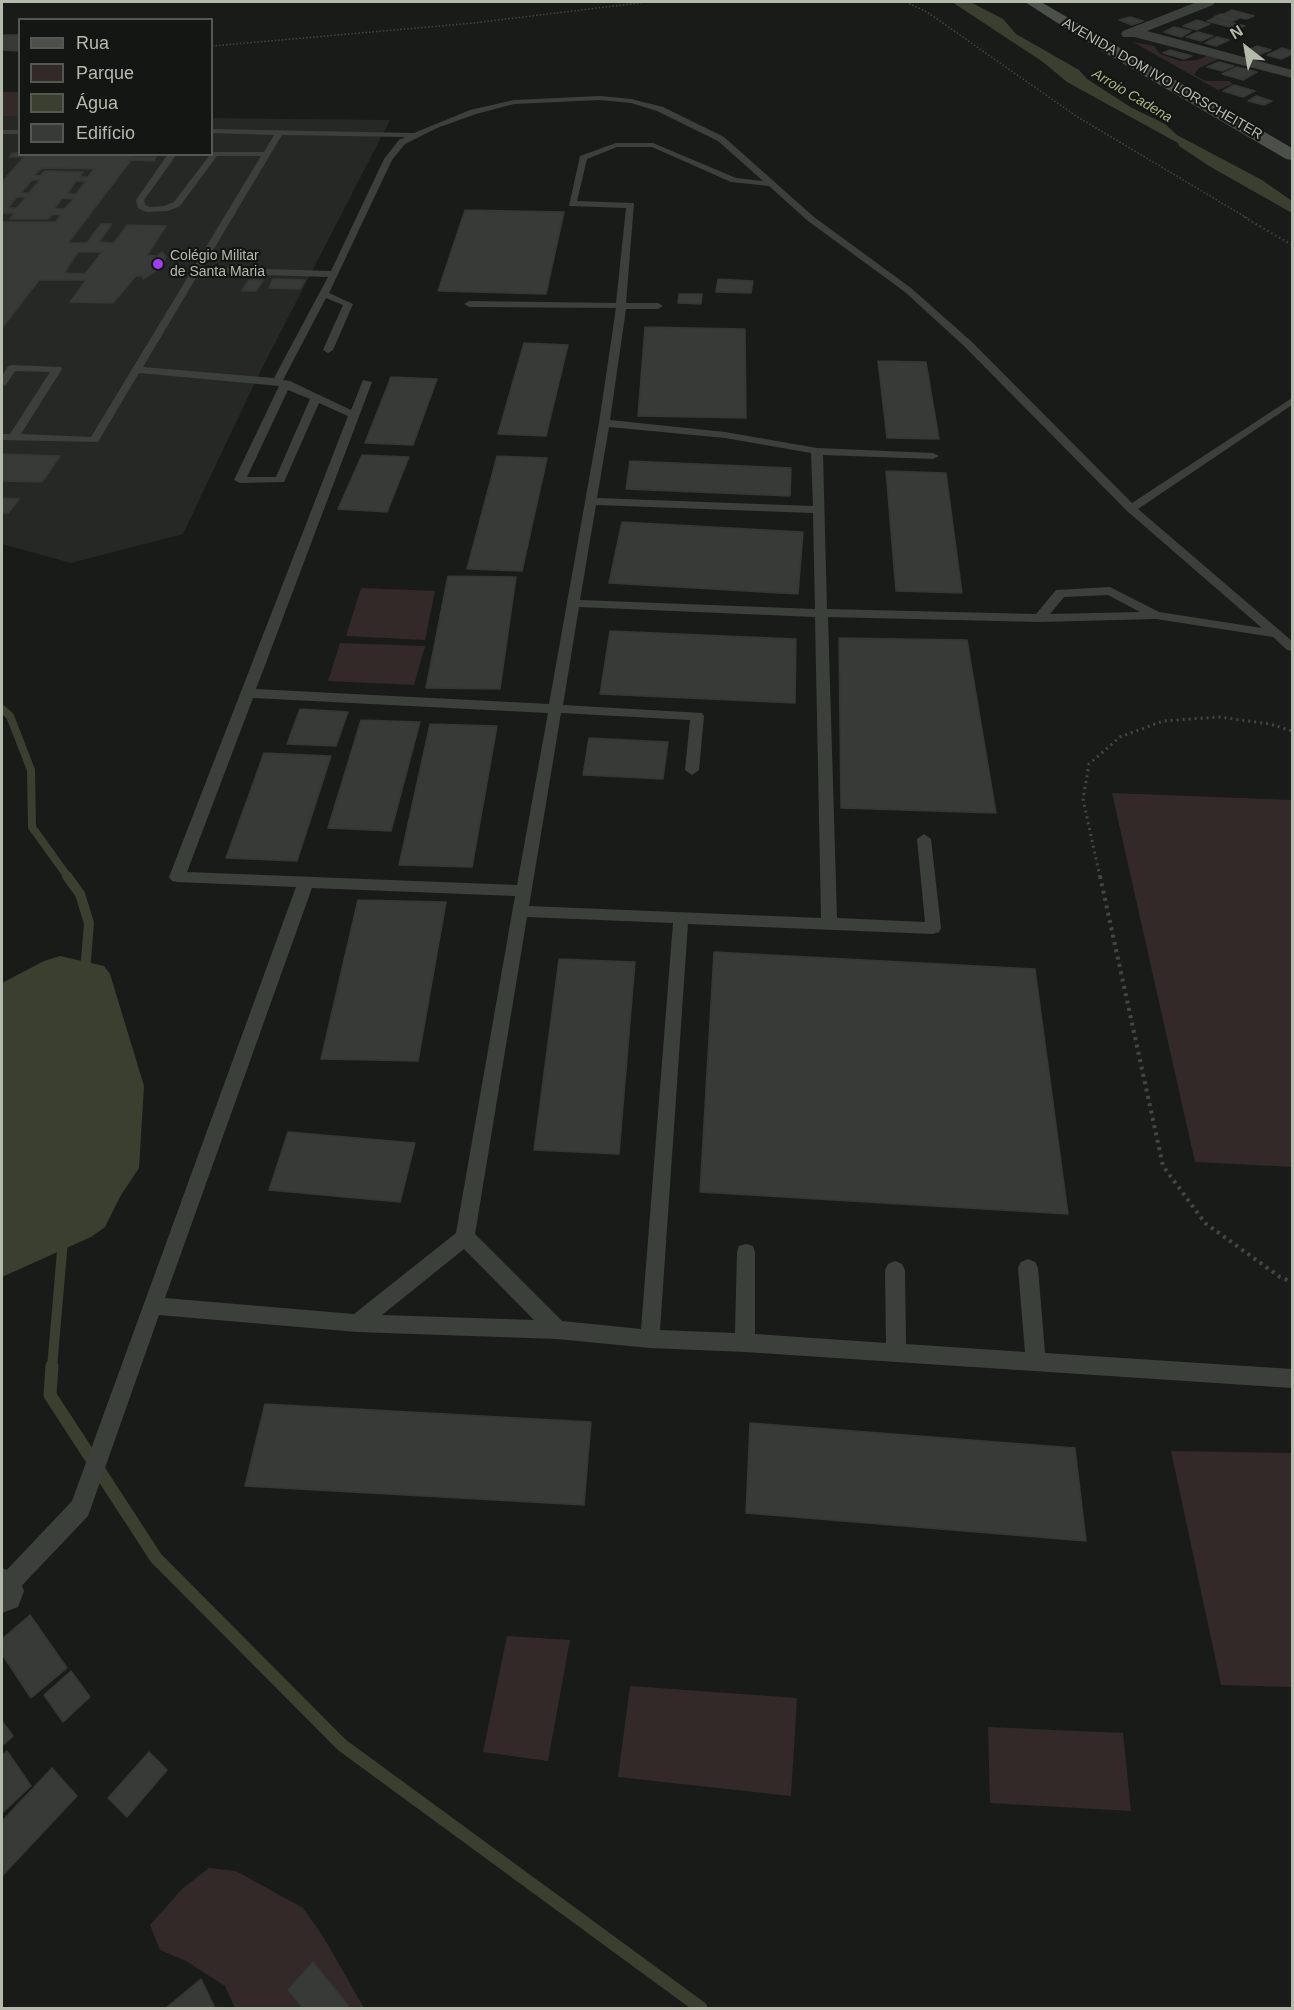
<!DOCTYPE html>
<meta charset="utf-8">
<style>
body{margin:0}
#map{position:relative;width:1294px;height:2010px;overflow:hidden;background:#191b19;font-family:Arial,sans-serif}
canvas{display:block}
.frame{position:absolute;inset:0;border:3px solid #b2bbac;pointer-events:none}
.legend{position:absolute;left:18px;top:18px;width:195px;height:138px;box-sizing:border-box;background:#141614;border:2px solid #535851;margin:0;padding:8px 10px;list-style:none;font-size:18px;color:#b2bbac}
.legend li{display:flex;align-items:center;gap:12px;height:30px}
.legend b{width:30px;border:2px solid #535851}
.north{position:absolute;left:1216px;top:18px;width:60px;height:60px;-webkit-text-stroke:4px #141614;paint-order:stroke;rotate:329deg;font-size:16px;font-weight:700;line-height:24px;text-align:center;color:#b2bbac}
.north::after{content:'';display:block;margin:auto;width:21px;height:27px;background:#b2bbac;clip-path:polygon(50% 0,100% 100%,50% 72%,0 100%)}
</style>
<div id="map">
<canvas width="1294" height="2010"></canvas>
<div class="frame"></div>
<ul class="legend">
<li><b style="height:8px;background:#4b5048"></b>Rua</li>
<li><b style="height:16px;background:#332929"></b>Parque</li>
<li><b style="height:16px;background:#3a3f2f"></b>Água</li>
<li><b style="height:16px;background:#373a36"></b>Edifício</li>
</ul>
<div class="north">N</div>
</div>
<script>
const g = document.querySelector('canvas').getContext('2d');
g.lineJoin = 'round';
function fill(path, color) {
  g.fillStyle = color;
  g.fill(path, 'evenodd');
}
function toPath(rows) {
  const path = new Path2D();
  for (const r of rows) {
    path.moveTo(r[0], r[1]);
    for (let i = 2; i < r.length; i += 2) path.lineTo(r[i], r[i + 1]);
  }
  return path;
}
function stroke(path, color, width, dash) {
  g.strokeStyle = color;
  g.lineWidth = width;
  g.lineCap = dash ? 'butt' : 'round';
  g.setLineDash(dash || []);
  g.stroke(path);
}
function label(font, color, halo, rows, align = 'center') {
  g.font = font + ' Arial,sans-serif';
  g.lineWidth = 4.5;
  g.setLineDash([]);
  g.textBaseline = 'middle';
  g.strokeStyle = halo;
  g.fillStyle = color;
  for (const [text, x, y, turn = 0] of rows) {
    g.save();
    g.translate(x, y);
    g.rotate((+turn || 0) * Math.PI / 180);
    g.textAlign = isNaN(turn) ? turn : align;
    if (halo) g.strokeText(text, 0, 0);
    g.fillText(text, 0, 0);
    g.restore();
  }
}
fill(toPath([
 [2,116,19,117,20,154,212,154,212,118,390,120,259,374,183,534,71,563,2,544]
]), '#252825');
fill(toPath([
 [1133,42,1154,46,1160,54,1180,61,1197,60,1207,56,1219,59,1199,68,1194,75,1206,81,1229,81,1233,84,1218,90],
 [2,92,19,92,19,117,2,116],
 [361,588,435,591,425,640,346,636],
 [340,643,425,646,414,685,328,681],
 [1112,793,1292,800,1292,1167,1195,1162],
 [1171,1451,1292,1453,1292,1687,1221,1685],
 [507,1636,570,1640,548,1761,483,1752],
 [630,1686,797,1698,791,1796,618,1777],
 [988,1727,1123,1733,1131,1811,990,1803],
 [209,1868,236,1871,303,1908,324,1938,364,2008,235,2008,225,1986,186,1961,160,1950,150,1925,183,1888]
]), '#332929');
fill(toPath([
 [952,2,970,2,1003,19,1016,34,1079,70,1087,79,1132,108,1165,124,1177,135,1262,180,1292,201,1292,213,1209,166,1179,146,1178,143,1067,82,1043,62],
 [60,956,104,966,110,974,144,1086,139,1168,121,1195,105,1227,91,1237,2,1277,2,983,44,961]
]), '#3a3f2f');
stroke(toPath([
 [2,709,10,716,31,770,32,827,68,877]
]), '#3a3f2f', 8);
stroke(toPath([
 [67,876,80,894,89,923,85,972],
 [52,1368,63,1240]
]), '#3a3f2f', 10);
stroke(toPath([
 [52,1366,50,1395,156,1558,342,1745,701,2008]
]), '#3a3f2f', 13);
const building = toPath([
 [1232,10,1254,16,1246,19,1224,14,1232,10],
 [1221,14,1239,18,1231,22,1214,17,1221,14],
 [1130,17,1143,21,1132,25,1119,20,1130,17],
 [1214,18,1245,26,1238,29,1207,21,1214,18],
 [1197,20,1210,24,1196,30,1183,26,1197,20],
 [1174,27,1191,31,1181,37,1164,32,1174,27],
 [1198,32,1213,36,1201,41,1186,37,1198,32],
 [2,35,20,35,20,51,2,50,2,35],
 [1217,37,1229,40,1216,46,1205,43,1217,37],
 [1257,46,1271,50,1258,55,1244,52,1257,46],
 [1282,48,1292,51,1292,54,1281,59,1267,55,1282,48],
 [1170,50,1192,56,1184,59,1163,53,1170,50],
 [1219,62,1234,66,1222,71,1207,67,1219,62],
 [1237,67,1257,72,1243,80,1222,74,1237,67],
 [1234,85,1255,91,1243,97,1223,91,1234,85],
 [1256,96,1272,101,1264,105,1248,101,1256,96],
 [12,153,135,154,133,157,156,157,154,161,131,160,68,243,87,243,101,224,112,224,99,242,114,243,127,225,166,226,147,255,157,256,162,252,166,257,162,267,143,279,143,276,136,276,113,303,70,302,86,280,39,280,2,328,2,222,56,222,61,214,52,215,48,219,10,219,14,213,3,213,2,217,2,182,24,157,9,157,12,153],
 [42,168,94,169,88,177,79,177,83,172,45,171,40,176,34,175,42,168],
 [32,180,40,180,29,193,21,193,32,180],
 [76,181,86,181,76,194,67,194,76,181],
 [17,197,26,197,17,208,8,208,17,197],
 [62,198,74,199,64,209,54,209,62,198],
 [78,252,102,252,85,274,64,273,78,252],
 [465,210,564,212,546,294,438,291,465,210],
 [273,279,305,280,300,289,269,288,273,279],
 [718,279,753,281,751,293,716,292,718,279],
 [249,280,263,280,256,291,242,291,249,280],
 [679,294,702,294,701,304,678,303,679,294],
 [645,327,745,329,746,418,638,416,645,327],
 [524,343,568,345,546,436,498,434,524,343],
 [878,361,926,362,939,439,887,438,878,361],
 [391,377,437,379,413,445,365,443,391,377],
 [2,454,60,456,42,482,2,481,2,454],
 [362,455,409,457,387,512,338,509,362,455],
 [497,456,547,458,522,571,467,569,497,456],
 [630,461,791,468,790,496,626,489,630,461],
 [886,471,946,473,962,593,896,591,886,471],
 [2,498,19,499,8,513,2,513,2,498],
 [622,522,803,532,798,594,609,583,622,522],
 [448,576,516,577,500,689,426,688,448,576],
 [610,631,796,639,795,703,600,694,610,631],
 [839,638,967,640,996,813,841,808,839,638],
 [300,709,348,712,336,746,287,744,300,709],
 [361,720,420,722,391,831,328,828,361,720],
 [430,724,497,726,472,867,399,865,430,724],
 [589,738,668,742,663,779,583,775,589,738],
 [264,753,331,756,297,861,226,858,264,753],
 [358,900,446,902,418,1061,321,1059,358,900],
 [714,952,1035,969,1068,1214,700,1192,714,952],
 [559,959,635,962,619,1154,534,1150,559,959],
 [288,1132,415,1143,400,1202,269,1190,288,1132],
 [265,1404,591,1422,584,1505,245,1486,265,1404],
 [750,1423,1075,1448,1086,1541,746,1513,750,1423],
 [30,1615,67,1668,31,1698,2,1654,2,1639,30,1615],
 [71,1671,90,1697,63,1722,44,1695,71,1671],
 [2,1721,13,1736,2,1746,2,1721],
 [7,1751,31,1786,2,1813,2,1755,7,1751],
 [149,1752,167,1770,127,1817,108,1798,149,1752],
 [52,1768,77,1796,2,1876,2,1821,52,1768],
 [313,1962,350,2008,303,2008,288,1990,313,1962],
 [201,1979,215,2008,166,2008,201,1979]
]);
fill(building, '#373a36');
stroke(building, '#343733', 1.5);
stroke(toPath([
 [906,2,927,12,1076,116,1247,218],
 [212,46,474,23,647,2]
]), '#434740', 1.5, [1.5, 2]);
stroke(toPath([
 [1244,217,1292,245]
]), '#434740', 2, [1.5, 3]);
stroke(toPath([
 [1100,877,1083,799,1089,764,1120,737,1163,721,1219,717,1270,724,1292,731]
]), '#434740', 3, [2, 4]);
stroke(toPath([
 [1100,876,1163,1166,1205,1223,1280,1277,1292,1282]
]), '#434740', 4, [3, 4.5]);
fill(toPath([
 [600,96,631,99,663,107,724,137,814,217,911,288,972,342,1132,503,1292,398,1292,405,1138,509,1292,641,1292,651,1287,650,1273,637,1156,619,1040,622,828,617,837,918,925,922,917,839,924,834,931,839,941,928,939,932,933,934,688,924,660,1330,735,1333,737,1252,739,1246,746,1244,753,1246,755,1252,755,1334,886,1343,885,1270,888,1264,895,1261,902,1264,905,1270,906,1344,1025,1352,1018,1268,1021,1262,1028,1259,1035,1262,1038,1268,1045,1353,1292,1369,1292,1388,745,1352,650,1348,557,1339,357,1332,159,1315,88,1516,10,1598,2,1601,2,1575,72,1501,296,887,177,882,172,881,169,877,348,416,319,403,284,482,240,483,234,480,279,386,139,373,98,442,2,440,2,434,10,434,50,372,15,371,6,385,2,386,2,376,8,366,12,365,61,367,62,369,21,434,91,437,261,156,217,156,180,206,168,211,146,212,138,208,136,200,168,154,177,154,144,200,145,205,150,207,164,206,174,202,212,152,264,152,274,135,212,133,212,129,414,133,470,110,514,100,600,96],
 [600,100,631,103,657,111,718,141,763,181,736,178,653,143,616,143,580,156,569,206,626,208,616,303,469,301,464,304,469,307,616,308,599,423,549,704,256,689,372,382,363,380,351,410,290,381,283,380,326,298,343,305,323,350,328,353,333,350,353,304,329,293,392,160,405,144,437,128,476,114,514,104,600,100],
 [282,135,405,137,399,140,384,159,331,271,203,267,282,135],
 [617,147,652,147,731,182,769,186,808,221,905,292,964,346,1127,511,1262,628,1159,612,1110,587,1056,590,1036,614,827,609,823,455,933,459,939,456,933,453,817,448,725,432,610,420,626,309,658,309,663,306,658,303,626,303,634,203,577,201,587,159,617,147],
 [199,273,328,277,274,378,143,367,199,273],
 [288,390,310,399,276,477,247,477,288,390],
 [609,427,725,438,811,453,813,506,597,498,609,427],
 [596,505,813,513,815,609,580,600,596,505],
 [1108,595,1140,612,1050,614,1064,597,1108,595],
 [579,607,815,617,821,918,529,906,561,713,690,720,685,770,692,775,699,770,704,716,702,713,563,705,579,607],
 [253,698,548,713,517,885,187,872,253,698],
 [312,888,515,896,456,1233,354,1314,165,1298,312,888],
 [527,917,673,923,641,1329,562,1321,475,1234,527,917],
 [464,1249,534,1320,382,1315,464,1249],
 [2,130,20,130,20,134,2,134,2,130]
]), '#3c403a');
fill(toPath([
 [1197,2,1215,2,1213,5,1147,31,1292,70,1292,78,1134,37,1123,37,1121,34,1123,31,1197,2],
 [2,1568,18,1574,24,1591,18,1607,2,1613,2,1568]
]), '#3c403a');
fill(toPath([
 [1025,2,1041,2,1292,148,1292,160,1286,159,1095,47,1025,2]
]), '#4b5048');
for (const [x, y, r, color] of [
 [158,264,6,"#9f3def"]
]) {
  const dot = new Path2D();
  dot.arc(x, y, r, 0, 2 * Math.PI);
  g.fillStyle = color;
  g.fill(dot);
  stroke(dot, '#141614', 2);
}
label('14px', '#b2bbac', '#141614', [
 ["AVENIDA DOM IVO LORSCHEITER",1162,79,30]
]);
label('italic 14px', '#a3b484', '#141614', [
 ["Arroio Cadena",1132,96,31]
]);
label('14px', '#b2bbac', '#141614', [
 ["Colégio Militar",170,256],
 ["de Santa Maria",170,272]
], 'left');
</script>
